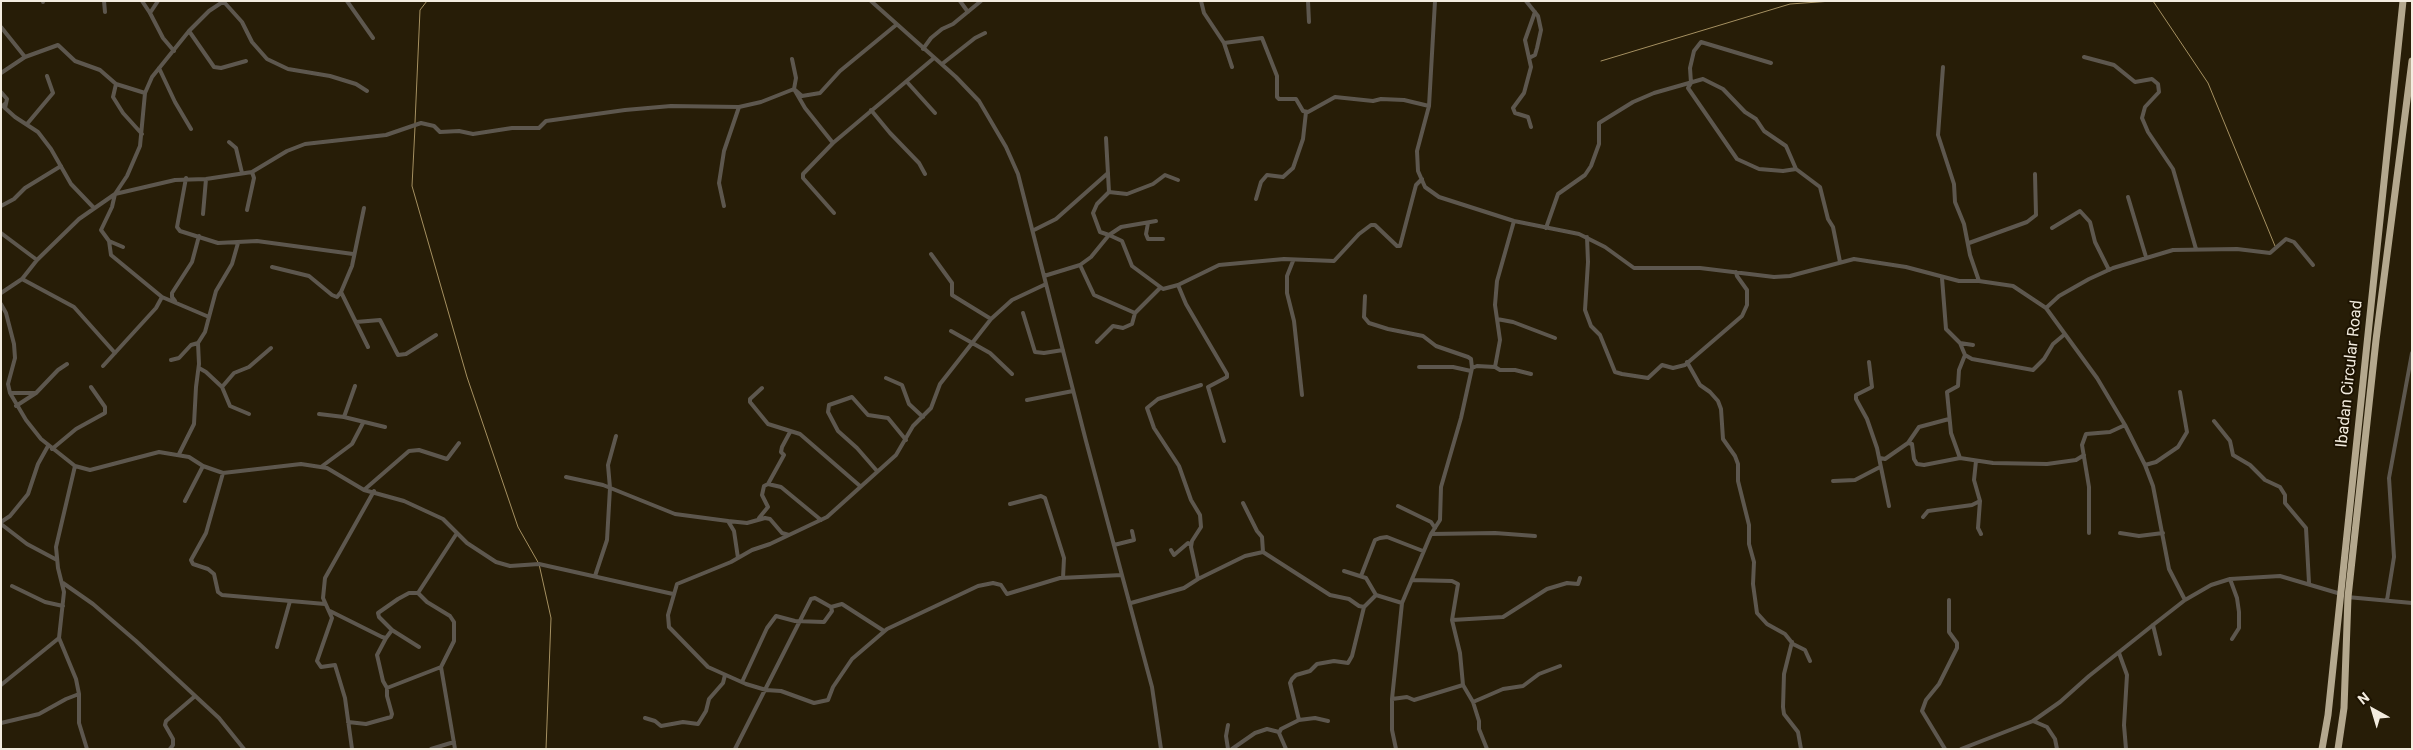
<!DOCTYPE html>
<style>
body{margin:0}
#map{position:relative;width:2413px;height:750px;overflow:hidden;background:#271d07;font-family:Roboto,sans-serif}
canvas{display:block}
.frame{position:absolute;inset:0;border:2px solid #f3ecdf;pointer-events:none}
.north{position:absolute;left:2348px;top:685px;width:50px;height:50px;-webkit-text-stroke:4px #1d1301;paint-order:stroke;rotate:321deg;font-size:14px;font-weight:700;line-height:20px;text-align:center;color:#f3ecdf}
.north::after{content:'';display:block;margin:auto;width:18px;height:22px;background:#f3ecdf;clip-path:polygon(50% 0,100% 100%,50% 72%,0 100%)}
</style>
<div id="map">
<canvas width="2413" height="750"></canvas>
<div class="frame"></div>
<div class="north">N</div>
</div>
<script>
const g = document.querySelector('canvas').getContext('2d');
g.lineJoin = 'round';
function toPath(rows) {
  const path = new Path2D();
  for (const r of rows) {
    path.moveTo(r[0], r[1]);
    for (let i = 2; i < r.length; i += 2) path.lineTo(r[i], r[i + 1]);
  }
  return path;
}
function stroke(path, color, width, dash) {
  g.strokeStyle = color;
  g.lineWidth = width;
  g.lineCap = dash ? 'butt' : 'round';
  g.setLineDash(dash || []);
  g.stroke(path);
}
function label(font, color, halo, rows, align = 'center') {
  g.font = font + ' Roboto,sans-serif';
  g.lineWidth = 4;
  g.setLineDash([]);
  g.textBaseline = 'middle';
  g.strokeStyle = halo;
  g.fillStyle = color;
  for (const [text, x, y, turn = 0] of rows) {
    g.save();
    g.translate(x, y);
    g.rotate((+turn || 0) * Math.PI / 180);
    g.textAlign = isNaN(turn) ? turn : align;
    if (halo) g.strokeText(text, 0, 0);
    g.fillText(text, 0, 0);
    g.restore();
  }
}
stroke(toPath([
 [2153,1,2208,83,2275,246],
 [1601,61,1790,4,1832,1],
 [415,123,420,10,427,1],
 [415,127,412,186,467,377,518,527,539,564,551,618,546,749]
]), '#a59061', 1);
stroke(toPath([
 [104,1,105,12],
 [142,1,150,13,163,38,174,51],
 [347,1,373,38],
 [871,1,956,77,979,101,1006,147,1018,174,1086,441,1152,687,1161,749],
 [960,1,968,12],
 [1201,1,1204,13,1224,43,1262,38,1277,76,1277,97,1279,99,1296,99,1303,111,1308,112,1335,97,1373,101,1381,99,1404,100,1429,106],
 [1308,1,1309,22],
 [1435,1,1429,106,1417,151,1418,171,1425,187,1439,197,1514,221,1579,234,1605,247,1634,268,1700,268,1774,277,1790,276,1854,259,1906,267,1959,281,1979,281,2013,286,2046,308,2059,296,2089,279,2113,268,2173,250,2237,249,2270,253,2286,239,2294,242,2313,265],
 [1526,1,1538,16,1541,30,1537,48,1535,55,1531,57],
 [43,2,43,1],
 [224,2,242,22,252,42,267,59,288,69,330,76,356,84,367,91],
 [150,13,158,1],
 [1,27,25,57],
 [189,31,214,67,221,68,246,61],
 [1224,43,1232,67],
 [923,49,931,38,942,29,953,24,981,1],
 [2084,57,2114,65,2135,82,2152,79,2158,84,2159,92,2145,107,2142,118,2148,132,2173,169,2196,249],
 [792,59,796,78,794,89,805,108,833,143,934,58],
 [1771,63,1701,42,1694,51,1690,68,1691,83,1688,88,1737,159,1759,169,1783,171,1796,169],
 [942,64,975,38,985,33],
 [1943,67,1938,135,1954,184,1955,202,1964,224,1970,255,1979,281],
 [159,68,175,102,191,129],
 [1,73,25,57,58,45,75,61,100,70,116,84,113,97,123,113,142,134],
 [907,82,935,113],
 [116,84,145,93],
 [1,92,7,99,5,108,6,103,1,107],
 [5,108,15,117,38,132,51,149,71,184,94,208],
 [871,110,890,133,919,163,925,174],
 [27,124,53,93,47,76],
 [1531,127,1528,117,1515,113,1513,108,1524,93,1531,67,1525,40,1535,12],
 [1106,138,1109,192,1097,204,1093,213,1100,232,1109,235,1121,227,1156,221],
 [229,142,236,148,242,173],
 [833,143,803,174,803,178,834,213],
 [186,178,177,227,180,231,218,243,257,241,353,254],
 [1109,192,1127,194,1153,184,1165,175,1178,180],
 [2128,197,2146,257],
 [1256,199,1261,182,1267,175,1283,177,1293,168,1303,139,1306,112],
 [1,206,14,199,25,188,61,166],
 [724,206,719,183,724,151,739,107],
 [364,208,352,266,341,292,368,347],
 [247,210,254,178,252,172],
 [203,214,206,179],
 [1148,223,1146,234,1148,239,1163,239],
 [1546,228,1558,194,1585,175,1591,166,1599,144,1599,123,1633,102,1654,93,1703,79,1723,89,1745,112,1756,119,1764,131,1786,146,1796,169,1820,187,1828,219,1833,227,1840,262],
 [2052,228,2080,211,2090,222,2095,242,2109,270],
 [1034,230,1056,219,1108,173],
 [1,233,37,260],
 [1587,237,1588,262,1585,310,1591,326,1600,335,1615,372,1622,374,1648,378,1662,365,1673,368,1685,365,1742,316,1747,305,1747,290,1737,276,1736,272],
 [109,241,123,247],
 [1969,243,2027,222,2036,215,2035,174],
 [931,254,952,283,952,295,991,319],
 [1293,261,1287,276,1287,293,1294,321,1302,395],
 [1080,265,1094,295,1135,313],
 [272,267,309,276,332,295,337,297,341,292],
 [1044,276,1080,265,1091,257,1109,235,1122,241,1132,266,1163,289,1178,285,1219,265,1284,259,1334,261,1359,234,1371,225,1375,225,1397,246,1400,246,1416,185,1422,179],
 [1942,278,1946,329,1960,343,1973,345],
 [22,279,74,307,115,353],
 [1046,284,1012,300,991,319,940,384,931,408,913,426,896,455,827,517,770,544,752,550,731,562,677,584,668,615,669,627,708,667,746,684,766,690,781,691,814,703,828,700,833,687,852,659,887,629,978,586,993,583,1001,585,1007,594,1060,578,1122,575],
 [1178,285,1186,304,1227,374,1227,377,1208,387,1224,441],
 [1,293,22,279,37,260,79,219,115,194,127,176,140,146,145,93,152,77,189,31,209,11,224,1],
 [1365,296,1364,317,1369,323,1388,329,1423,336,1436,346,1468,357,1471,359,1472,368],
 [175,301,172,297,172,293,192,262,199,236],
 [1,304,6,313,14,344,15,358,8,384,10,393,26,420,41,439,75,466,90,470,159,452,189,457,203,466,223,473,301,464,327,468,364,490,404,501,443,519,467,543,496,562,510,566,539,564,673,594],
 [2046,308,2097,378,2125,425,2145,465,2153,486,2169,569,2185,600],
 [1023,313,1035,352,1044,353,1063,350],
 [209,317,216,291,232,264,238,243],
 [1497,319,1513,322,1555,338],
 [356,322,380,320,398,355,406,354,436,335],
 [951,331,990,353,1012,374],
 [1097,342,1113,326,1123,328,1132,324,1135,313,1160,288],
 [1960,343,1965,355,1972,359,2033,370,2044,359,2053,344,2065,334],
 [171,360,179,358,191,345,198,343],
 [1687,362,1700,385,1710,392,1718,401,1721,409,1723,439,1735,456,1738,464,1738,481,1749,525,1749,544,1754,562,1753,584,1757,613,1767,624,1785,634,1793,644,1805,650,1810,661],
 [1869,362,1872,387,1856,395,1856,399,1867,419,1877,448,1889,506],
 [103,366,156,308,162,297],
 [1419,367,1453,367,1471,371],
 [1495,367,1500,370,1515,370,1531,374],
 [199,368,206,372,222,387,230,406,249,414],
 [886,378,902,385,909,404,923,417],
 [222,387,234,373,249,367,271,348],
 [762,388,750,399,750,402,768,424,800,434,860,486],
 [10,393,35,393],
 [1027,400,1073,391],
 [16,406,36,393,58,370,67,364],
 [319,414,344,417,385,427],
 [344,417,355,386],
 [2214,421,2230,441,2233,455,2250,465,2265,480,2280,487,2285,495,2285,503,2306,528,2309,583],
 [1908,443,1919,427,1949,419],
 [52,449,76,429,105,413,105,407,91,387],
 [179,454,194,424,196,387,199,364,198,343,205,332,209,317,162,297,111,255,109,241,101,230,112,207,115,194,175,180,206,179,252,172,287,151,305,144,386,135,421,123,434,126,440,132,459,131,473,134,512,128,539,128,546,121,625,110,671,106,739,107,761,102,794,89,802,96,820,93,840,71,896,25],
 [1880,458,1885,459,1908,443,1912,444,1914,459,1917,464,1924,465,1960,458,1993,463,2047,464,2076,460,2084,455],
 [1960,458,1951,433,1947,392,1958,386,1959,370,1965,355],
 [1976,461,1974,480,1980,501,1978,528,1981,534],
 [2145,465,2156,462,2178,447,2187,432,2180,392],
 [75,466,56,547,58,568,64,592,59,638,76,679,79,694,79,723,87,749],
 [321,467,352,444,363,423],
 [877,471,857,448,838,431,828,412,829,405,852,397,868,415,888,418,906,440],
 [223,473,206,533,191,560,193,564,208,569,214,574,218,592,222,595,325,604],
 [566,477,603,485,675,514,728,521,734,531,738,558],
 [1833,481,1855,480,1880,467],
 [768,484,784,455,781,452,782,447,790,432],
 [364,490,409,451,419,450,447,459,459,443],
 [185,501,203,466],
 [1243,503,1257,531,1262,537,1263,552],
 [1010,504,1041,496,1045,498,1064,558,1063,578],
 [1398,506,1431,522,1435,528],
 [1923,517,1928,511,1972,505,1980,501],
 [759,518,768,507,762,495,764,486,768,484,781,487,821,520],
 [728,521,747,523,765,518,770,519,782,533,789,535],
 [1,522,10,516,28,494,38,464,48,446],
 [1,524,27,544,57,560],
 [2089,533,2089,487,2082,445,2086,434,2110,432,2125,425],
 [2120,533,2139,536,2163,533],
 [1431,534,1495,533,1535,536],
 [1114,545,1134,540,1132,531],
 [1171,550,1174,555,1188,543,1191,545],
 [1344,571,1366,578,1376,595],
 [595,576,607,540,610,488,608,465,616,436],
 [1361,576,1375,540,1380,538,1387,537,1423,551],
 [1198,579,1191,547,1192,541,1201,527,1200,515,1191,500,1179,466,1154,428,1147,408,1158,399,1201,385],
 [2230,579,2237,598,2239,612,2239,628,2232,639],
 [63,583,93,604,136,641,219,718,244,749],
 [12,586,45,602,63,606],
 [418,593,409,593,398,599,378,613,379,617,392,630,419,647],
 [2347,597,2412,603],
 [2387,600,2394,557,2389,478,2412,353],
 [1131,603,1184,588,1198,579,1245,556,1263,552,1330,595,1349,599,1359,606,1364,607,1376,595,1402,603],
 [330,611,382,637,386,638,392,630],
 [1452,620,1503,617,1547,589,1567,583,1578,584,1580,578],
 [2153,625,2160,654],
 [386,638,377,655,383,681,387,688],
 [1792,642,1784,674,1783,707,1784,714,1798,732,1801,749],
 [277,647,290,601],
 [2119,653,2127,675,2124,725,2126,749],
 [742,682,767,628,776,616,795,621,824,622,832,611,831,607],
 [1,685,59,638],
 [1463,685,1473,702,1479,721,1479,729,1487,749],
 [1392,699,1407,697,1414,700,1463,685,1460,653,1452,620,1458,584,1452,581,1412,580],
 [1473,702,1503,689,1523,686,1539,674,1560,666],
 [645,718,655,721,661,726,683,722,698,724,706,711,709,699,723,683,725,675],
 [1299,720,1315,718,1328,721],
 [2033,721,2047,727,2055,739,2057,749],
 [348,722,366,724,391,717,392,714,387,696,387,688,441,667],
 [1,723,39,714,66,699,79,694],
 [1228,725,1226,736,1228,749],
 [170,749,173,745,173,739,165,725,166,721,194,697],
 [352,749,345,698,335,665,321,667,317,661,332,618,323,598,325,578,374,491],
 [431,749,454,742],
 [455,749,441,667,454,641,454,622,450,616,427,602,418,593,457,533],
 [735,749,811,599,815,598,831,607,842,604,884,631],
 [1232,749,1255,733,1267,729,1279,732],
 [1286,749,1279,733,1281,729,1299,720,1290,683,1292,679,1296,675,1310,671,1317,664,1334,661,1348,663,1352,656,1364,607],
 [1396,749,1392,730,1392,699,1402,603,1431,534,1440,520,1441,487,1461,418,1472,368,1477,366,1495,367,1500,340,1495,305,1497,281,1514,221],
 [1945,749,1922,711,1926,700,1939,684,1957,648,1957,643,1949,632,1949,600],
 [1961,749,2033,721,2060,702,2089,676,2153,625,2185,600,2211,585,2230,579,2280,576,2341,594]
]), '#5d574e', 4);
stroke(toPath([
 [2322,749,2328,715,2403,1],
 [2338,749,2344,708,2348,597,2376,340,2412,61]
]), '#b4a88e', 7);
label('16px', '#f3ecdf', '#1d1301', [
 ["Ibadan Circular Road",2350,374,-84]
]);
</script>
